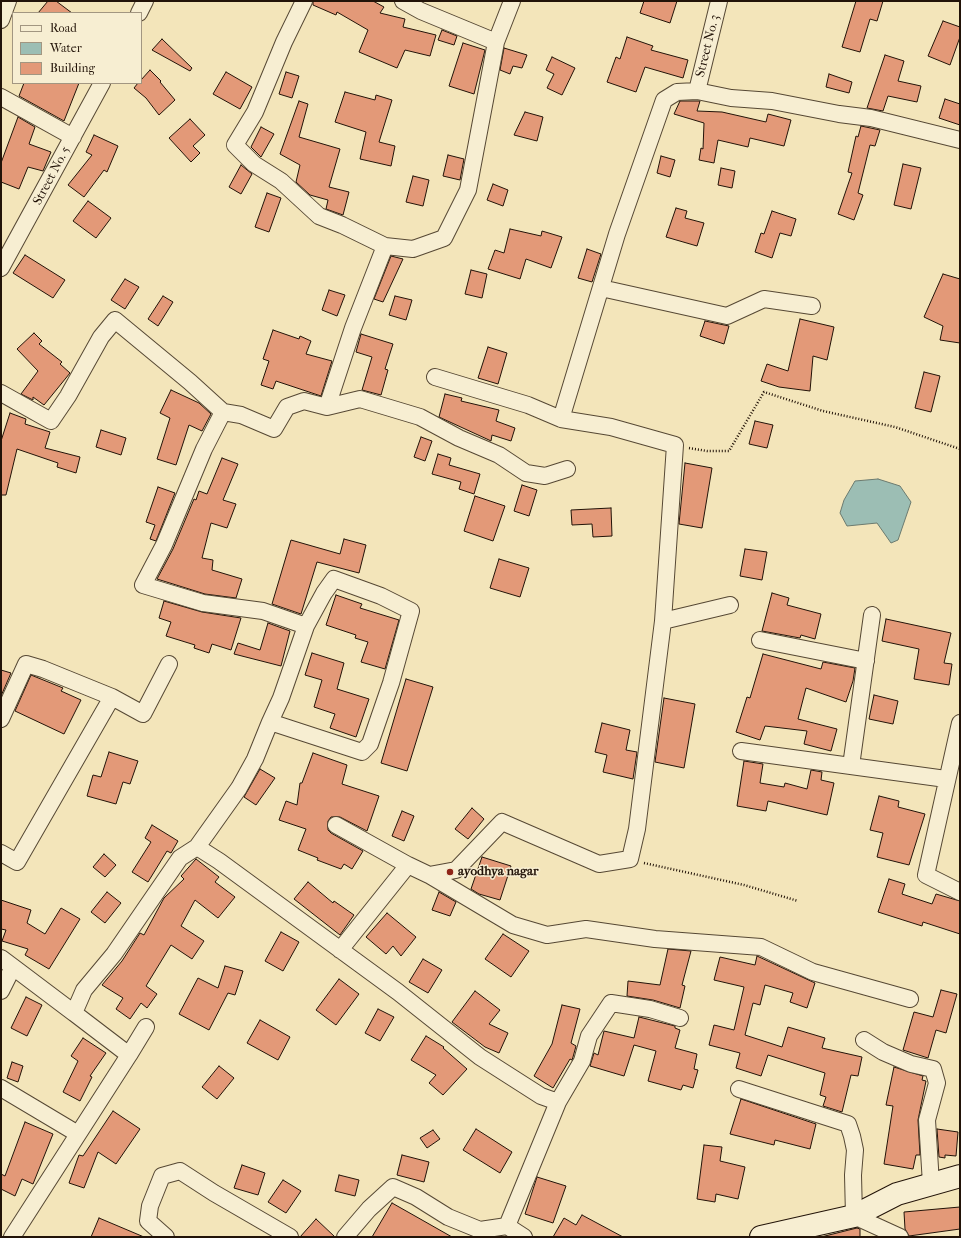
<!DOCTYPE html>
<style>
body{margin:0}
#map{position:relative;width:961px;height:1238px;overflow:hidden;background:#f3e5ba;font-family:"IM FELL French Canon",serif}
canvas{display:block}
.frame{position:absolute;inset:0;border:2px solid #221308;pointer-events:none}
.legend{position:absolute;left:12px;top:12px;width:130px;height:72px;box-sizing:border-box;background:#f7eed2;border:1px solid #a29681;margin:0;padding:5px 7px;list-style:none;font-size:12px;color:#221308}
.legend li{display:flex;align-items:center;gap:8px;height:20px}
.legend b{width:20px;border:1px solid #a29681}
</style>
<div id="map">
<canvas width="961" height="1238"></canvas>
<div class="frame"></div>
<ul class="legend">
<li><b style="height:5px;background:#f7eed2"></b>Road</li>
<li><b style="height:11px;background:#9cbeb4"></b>Water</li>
<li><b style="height:11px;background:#e39978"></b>Building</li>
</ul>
</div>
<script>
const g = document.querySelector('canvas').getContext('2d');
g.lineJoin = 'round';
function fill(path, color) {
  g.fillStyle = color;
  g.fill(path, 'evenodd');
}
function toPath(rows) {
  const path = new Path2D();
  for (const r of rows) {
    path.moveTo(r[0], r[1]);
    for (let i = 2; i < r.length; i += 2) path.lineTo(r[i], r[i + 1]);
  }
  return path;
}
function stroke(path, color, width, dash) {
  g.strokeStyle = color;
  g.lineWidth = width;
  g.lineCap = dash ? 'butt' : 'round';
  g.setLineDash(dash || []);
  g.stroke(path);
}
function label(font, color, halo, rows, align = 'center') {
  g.font = font + ' "IM FELL French Canon",serif';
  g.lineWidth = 3;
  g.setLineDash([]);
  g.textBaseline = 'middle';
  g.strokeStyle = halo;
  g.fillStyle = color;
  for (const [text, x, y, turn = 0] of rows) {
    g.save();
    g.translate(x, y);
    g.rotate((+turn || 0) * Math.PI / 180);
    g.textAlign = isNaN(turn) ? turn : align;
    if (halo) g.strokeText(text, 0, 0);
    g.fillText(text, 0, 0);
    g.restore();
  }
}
const water = toPath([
 [878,479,900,486,911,502,898,540,891,543,877,523,847,526,840,513,844,500,855,481,878,479]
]);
fill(water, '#9cbeb4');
stroke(water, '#6b7a6f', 1);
const building = toPath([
 [48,1,56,1,72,13,38,13,48,1],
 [313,1,373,1,384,7,380,13,405,19,403,27,436,35,430,56,405,50,397,68,359,52,368,30,337,12,336,15,313,5,313,1],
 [644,1,677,1,670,23,640,13,644,1],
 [856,1,883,1,877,21,870,19,860,52,842,47,856,1],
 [943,21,960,27,960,37,950,65,928,56,943,21],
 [442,30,457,36,454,45,438,40,442,30],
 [627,37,653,46,651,50,688,60,683,78,645,67,636,92,607,82,616,57,620,59,627,37],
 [162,39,192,68,190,71,152,50,162,39],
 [463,43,485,50,474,94,449,86,463,43],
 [504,48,527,55,522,68,513,66,510,74,500,70,504,48],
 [885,55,904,61,898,81,921,86,917,102,888,96,883,111,867,108,885,55],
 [552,57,575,68,562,95,547,88,554,74,546,70,552,57],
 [150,70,161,81,160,82,175,100,159,115,146,98,134,88,138,83,141,83,141,80,150,70],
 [226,72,252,87,240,109,213,94,226,72],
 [286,72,299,76,292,98,279,94,286,72],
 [829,74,852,82,849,93,826,87,829,74],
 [24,83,79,83,64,121,19,96,24,83],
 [345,92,375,100,376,95,392,100,379,142,395,146,391,166,360,159,366,132,335,122,345,92],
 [945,99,960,104,960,125,939,118,945,99],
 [299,101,308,104,299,137,340,149,329,187,349,192,343,215,326,209,328,200,310,195,296,182,300,165,280,154,299,101],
 [680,101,700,101,697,111,722,112,766,122,768,114,791,120,784,146,750,138,748,147,718,140,714,163,699,160,701,148,703,149,704,123,674,114,680,101],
 [525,112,543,117,537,141,514,135,525,112],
 [18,117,35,127,29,144,51,152,43,171,28,167,19,189,1,182,1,163,18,117],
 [190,119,205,135,193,146,200,153,191,162,169,138,190,119],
 [861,126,880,130,875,146,870,145,858,193,863,195,854,220,838,214,852,173,848,172,856,136,858,137,861,126],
 [261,127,274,134,261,157,251,147,261,127],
 [94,135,118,146,107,172,104,170,84,197,68,185,92,155,86,152,94,135],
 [448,155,464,159,460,180,443,176,448,155],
 [661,156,675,160,670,177,657,173,661,156],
 [903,164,921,168,911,209,894,205,903,164],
 [241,165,252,174,241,194,229,187,241,165],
 [721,168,735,171,732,188,718,185,721,168],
 [413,176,429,180,423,206,406,202,413,176],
 [493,184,508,190,503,206,487,200,493,184],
 [267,193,281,198,269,232,255,227,267,193],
 [88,201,111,218,96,238,73,221,88,201],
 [676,208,687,211,685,218,704,223,697,246,666,237,676,208],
 [772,211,796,219,791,236,780,233,772,258,755,252,761,233,764,234,772,211],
 [510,229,541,236,542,231,562,237,551,268,526,259,520,279,488,269,495,250,504,253,510,229],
 [587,249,601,254,592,282,578,278,587,249],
 [25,255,65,280,53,298,13,273,25,255],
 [391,256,403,259,383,302,374,299,391,256],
 [471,270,487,274,482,298,465,294,471,270],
 [943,274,960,279,960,343,940,340,943,326,924,317,943,274],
 [125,279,139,287,125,309,111,300,125,279],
 [329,290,345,295,337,316,322,310,329,290],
 [163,296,173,302,158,326,148,319,163,296],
 [395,296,412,300,406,320,389,315,395,296],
 [800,319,834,327,827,360,813,356,810,391,779,387,761,381,767,364,788,371,800,319],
 [705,321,729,326,724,344,700,336,705,321],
 [273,330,299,339,300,336,311,341,306,354,332,361,321,396,276,381,273,389,261,385,269,361,263,359,273,330],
 [34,333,42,341,39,344,62,362,60,364,70,373,44,405,33,397,33,400,21,394,38,371,17,349,34,333],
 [361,334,393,344,385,369,388,370,381,395,362,390,372,357,356,352,361,334],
 [488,347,507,353,498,384,478,378,488,347],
 [924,372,940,376,931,412,915,408,924,372],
 [171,390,199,403,211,414,202,431,189,425,176,465,157,459,170,418,160,413,171,390],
 [445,394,462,398,461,401,499,410,496,421,515,428,511,441,492,435,491,441,489,440,439,417,445,394],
 [10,413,26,419,25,424,50,432,45,448,80,457,76,473,57,467,58,463,17,449,6,495,1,495,1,441,10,413],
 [755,421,773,425,767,448,749,444,755,421],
 [101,430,126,438,121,455,96,447,101,430],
 [421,437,432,441,425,461,414,457,421,437],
 [438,454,451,458,449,465,480,474,474,494,459,489,461,482,432,474,438,454],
 [222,458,238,464,223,500,236,504,227,528,211,523,202,558,213,560,212,570,242,579,236,598,205,594,157,579,173,549,194,499,196,500,199,491,207,494,222,458],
 [685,463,712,468,702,528,679,524,685,463],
 [522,485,537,490,529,516,514,511,522,485],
 [158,487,175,493,156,541,150,539,155,525,146,522,158,487],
 [475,496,505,506,493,541,464,531,475,496],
 [611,508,612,536,593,537,592,524,572,525,571,510,611,508],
 [344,539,366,545,359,573,317,562,301,614,272,604,291,540,340,554,344,539],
 [745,549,767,552,762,580,740,576,745,549],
 [499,559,529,568,520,597,490,588,499,559],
 [772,593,789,598,787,605,821,614,815,639,801,635,800,638,762,631,772,593],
 [336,595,362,604,360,608,399,620,385,669,361,662,368,642,355,638,356,635,326,625,336,595],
 [164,601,202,612,241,618,231,650,212,644,209,653,194,648,195,645,166,636,171,622,159,618,164,601],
 [886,619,951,633,944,663,952,664,949,685,914,679,919,649,882,641,886,619],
 [268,623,290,631,281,666,234,654,238,643,260,650,268,623],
 [312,653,344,663,337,689,369,699,356,737,330,728,335,714,314,707,322,680,305,675,312,653],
 [763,654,821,669,823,662,855,668,853,681,846,702,806,688,798,719,837,729,831,751,804,744,807,731,765,726,760,740,736,732,747,697,750,698,763,654],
 [1,670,11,673,1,696,1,670],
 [31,675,63,688,61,691,81,700,64,734,15,711,31,675],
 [406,679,433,687,407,771,381,763,406,679],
 [874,695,898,701,893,724,869,719,874,695],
 [664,698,695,704,684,768,655,762,664,698],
 [602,723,630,730,626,750,637,752,633,779,603,772,607,755,595,752,602,723],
 [109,752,138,761,130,784,123,782,116,804,87,796,93,775,101,777,109,752],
 [313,753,347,765,342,784,379,796,367,831,340,817,331,817,328,821,328,830,331,833,363,851,352,869,344,864,341,869,317,860,318,858,298,850,306,829,279,820,286,801,297,805,300,783,302,783,313,753],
 [744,761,763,764,760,783,784,787,785,783,807,789,811,770,822,772,821,780,834,783,827,815,768,801,766,811,737,806,744,761],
 [260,769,275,778,256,805,244,797,260,769],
 [879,796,899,801,898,807,925,814,909,865,877,857,883,833,870,830,879,796],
 [472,808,484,819,468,839,455,829,472,808],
 [402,811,414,816,404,841,392,836,402,811],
 [152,825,178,841,171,853,167,851,148,882,132,872,151,842,145,838,152,825],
 [104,854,116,865,105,877,93,867,104,854],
 [482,857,511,866,500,900,479,894,471,889,482,857],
 [196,859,219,877,215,882,235,897,218,918,195,900,181,926,204,941,192,959,171,945,146,986,157,994,147,1008,141,1003,130,1019,116,1009,123,998,102,985,122,961,140,933,144,935,164,898,184,879,181,876,196,859],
 [889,879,905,884,902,894,932,904,936,894,960,901,960,934,923,922,922,926,878,912,889,879],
 [308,882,333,903,334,901,354,915,340,935,294,899,308,882],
 [107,892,121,903,105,923,91,912,107,892],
 [439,892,456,902,450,916,432,910,439,892],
 [1,900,31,910,27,923,45,934,61,908,80,919,49,969,25,955,28,949,2,941,6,930,1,929,1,900],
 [387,913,416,937,401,956,393,946,386,954,366,937,387,913],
 [281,932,299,942,283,971,265,961,281,932],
 [503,934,529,951,511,977,485,959,503,934],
 [668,949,691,951,682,985,685,986,680,1008,653,1000,627,996,628,981,660,985,668,949],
 [757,956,815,983,807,1008,790,1002,793,993,765,985,760,1005,753,1003,745,1035,782,1047,788,1027,825,1038,822,1048,862,1057,858,1076,851,1075,842,1112,823,1106,826,1097,820,1095,825,1073,768,1055,761,1076,736,1068,740,1053,709,1045,714,1025,734,1030,744,987,714,980,720,957,755,965,757,956],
 [423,959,442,970,428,993,409,982,423,959],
 [225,966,243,971,235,995,228,993,209,1030,179,1014,198,978,218,988,225,966],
 [339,979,359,994,336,1025,316,1010,339,979],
 [941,990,957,994,946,1033,936,1030,928,1058,903,1050,914,1012,933,1017,941,990],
 [475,991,500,1010,489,1024,508,1033,499,1053,485,1047,452,1022,475,991],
 [26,997,42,1005,27,1036,11,1028,26,997],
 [562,1005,580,1009,571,1043,576,1046,573,1057,572,1060,570,1059,553,1088,534,1076,552,1044,562,1005],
 [378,1009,394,1017,380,1041,365,1033,378,1009],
 [639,1017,675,1026,675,1028,680,1030,675,1048,697,1054,694,1069,698,1070,693,1088,683,1085,681,1090,648,1081,656,1051,634,1045,624,1076,590,1066,594,1053,598,1055,604,1031,634,1038,639,1017],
 [260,1020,290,1037,278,1060,247,1043,260,1020],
 [426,1036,444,1047,443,1048,467,1069,443,1095,429,1083,436,1075,411,1060,426,1036],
 [83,1038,106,1053,90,1076,92,1077,80,1101,63,1092,78,1061,71,1056,83,1038],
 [12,1062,23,1066,18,1082,7,1078,12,1062],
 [219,1066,234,1078,217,1099,202,1087,219,1066],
 [894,1067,923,1076,922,1080,926,1081,918,1120,920,1155,916,1155,913,1169,884,1164,893,1106,886,1105,894,1067],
 [741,1099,816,1124,810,1149,775,1140,774,1145,730,1134,741,1099],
 [113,1111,140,1129,116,1164,98,1152,84,1188,69,1183,79,1155,83,1156,113,1111],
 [25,1122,53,1134,33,1184,22,1179,15,1196,1,1189,1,1174,5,1176,25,1122],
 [476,1129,512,1152,500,1173,463,1150,476,1129],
 [937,1129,958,1132,956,1156,945,1155,945,1158,939,1157,937,1129],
 [433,1130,440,1139,427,1148,420,1138,433,1130],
 [704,1145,722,1147,720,1161,745,1167,738,1199,716,1194,715,1202,697,1199,704,1145],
 [402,1155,429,1162,424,1182,397,1175,402,1155],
 [242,1165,265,1173,258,1195,234,1188,242,1165],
 [339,1175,359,1180,355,1196,335,1191,339,1175],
 [537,1177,566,1186,553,1223,525,1214,537,1177],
 [283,1180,301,1191,286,1213,268,1202,283,1180],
 [392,1203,415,1216,452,1237,372,1237,392,1203],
 [960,1207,960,1229,909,1236,905,1229,904,1212,960,1207],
 [582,1215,623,1237,553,1237,564,1218,576,1225,582,1215],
 [99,1218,144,1237,91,1237,99,1218],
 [316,1219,335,1237,300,1237,316,1219],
 [857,1228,860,1229,860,1237,821,1237,857,1228]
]);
fill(building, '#e39978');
stroke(building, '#221308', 1);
const street = toPath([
 [304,1,284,42,255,112,235,145,254,164,281,181,319,216,342,225,385,246,413,249,444,238,468,190,496,42,421,11,403,1],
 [139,13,145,1],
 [1,20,8,1],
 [496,42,512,1],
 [697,91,719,1],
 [1,97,73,137],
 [1,268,102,83],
 [601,288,727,316,764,299,812,306],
 [1,393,51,421,68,396,101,337,115,320,190,382,223,412,204,449,164,545,143,585,203,603,263,611,306,626],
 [327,407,360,399,420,417,459,438,499,455,526,473,545,476,567,469],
 [223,412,241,415,274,429,287,407,304,401,327,407,353,328,385,246],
 [561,419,617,234,664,100,677,92,697,91,731,98,772,101,839,114,871,118,960,140],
 [663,621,730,605],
 [760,640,866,661],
 [1,719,26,664,43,669,112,697],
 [960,723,926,875,960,892],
 [741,751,946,779],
 [851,766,872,615],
 [336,825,408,865,340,950],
 [197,847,219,861,398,992,480,1057,541,1096,558,1102,582,1061,589,1036,611,1003,650,1009,680,1018],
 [1,853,17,862,112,697,143,714,169,664],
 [408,865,429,875,513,925,547,935,586,929,655,939,761,947,813,972,910,999],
 [429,875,456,870,502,822,599,864,630,859,637,829,663,621,675,445,611,427,561,419,528,405,435,377],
 [1,958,13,967],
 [1,991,13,967,74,1013],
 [864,1040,883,1052,911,1064,933,1069,937,1083,927,1120,931,1184],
 [129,1055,146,1027],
 [1,1088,78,1134],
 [739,1089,848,1124,852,1136,855,1150,853,1175,854,1216,900,1237],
 [507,1226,558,1102],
 [12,1237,129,1055,74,1013,84,990,114,954,180,858,197,847,239,788,255,759,270,722,281,698,306,626,324,593,334,579,381,596,411,611,391,683,370,744,362,752,270,722],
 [166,1237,148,1221,150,1206,162,1176,180,1171,214,1193,290,1237],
 [345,1237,369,1209,393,1187,416,1197,448,1217,480,1230,507,1226,524,1237]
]);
const secondary = toPath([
 [761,1237,854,1216,897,1194,960,1176]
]);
stroke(street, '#564834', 18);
stroke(secondary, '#221308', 24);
stroke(toPath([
 [689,448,707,451,729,451,764,392,823,411,895,427,960,449],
 [644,863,744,885,798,901]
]), '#221308', 2.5, [1, 2]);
stroke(street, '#f7eed2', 16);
stroke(secondary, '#f7eed2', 22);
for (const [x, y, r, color] of [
 [450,872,4,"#8f2418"]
]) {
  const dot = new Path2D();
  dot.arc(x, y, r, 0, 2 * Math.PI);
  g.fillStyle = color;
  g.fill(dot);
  stroke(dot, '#f7eed2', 1.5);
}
label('13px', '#221308', '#f7eed2', [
 ["Street No. 3",708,46,-76],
 ["Street No. 5",52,176,-62]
]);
label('bold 13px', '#221308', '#f7eed2', [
 ["ayodhya nagar",458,872]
], 'left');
</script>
